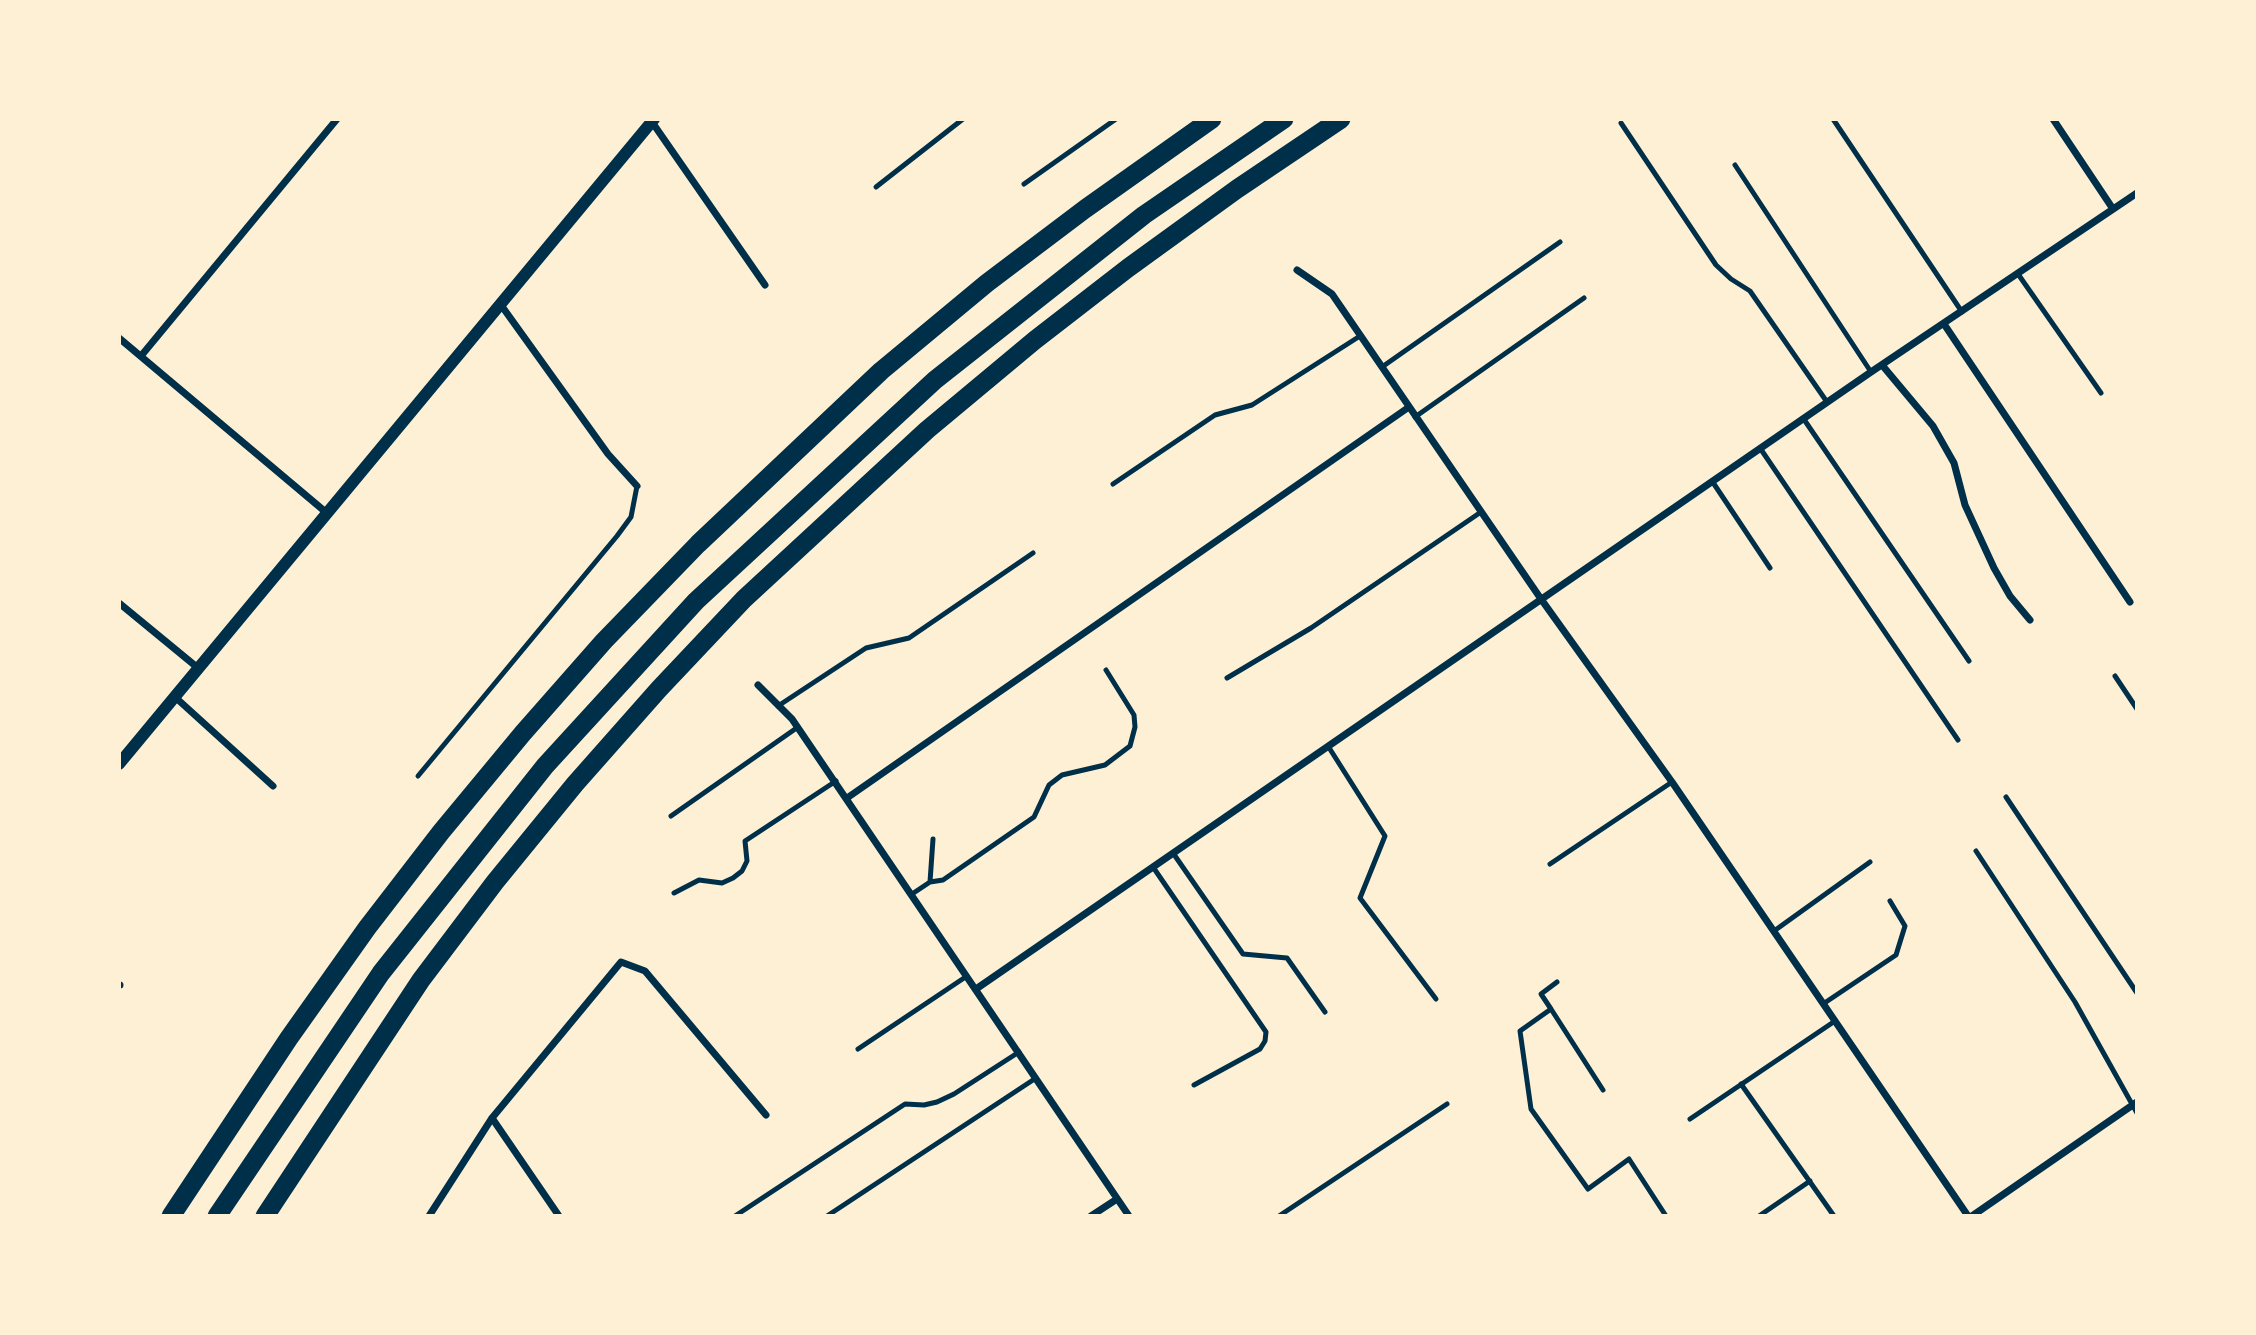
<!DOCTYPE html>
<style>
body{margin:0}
#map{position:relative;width:2256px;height:1335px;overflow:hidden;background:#fdf0d5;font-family:"Golos Text",sans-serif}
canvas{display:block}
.frame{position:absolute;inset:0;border:121px solid #fdf0d5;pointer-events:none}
</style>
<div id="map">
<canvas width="2256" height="1335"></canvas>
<div class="frame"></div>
</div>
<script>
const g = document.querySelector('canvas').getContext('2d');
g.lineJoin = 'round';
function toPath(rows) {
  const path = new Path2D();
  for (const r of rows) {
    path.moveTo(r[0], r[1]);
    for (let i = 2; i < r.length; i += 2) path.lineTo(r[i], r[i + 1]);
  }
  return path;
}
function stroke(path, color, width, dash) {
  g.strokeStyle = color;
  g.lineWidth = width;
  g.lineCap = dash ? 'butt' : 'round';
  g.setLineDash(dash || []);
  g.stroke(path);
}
stroke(toPath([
 [1833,119,1962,312],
 [1621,123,1716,265,1731,279,1750,291,1827,402],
 [1735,165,1871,372],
 [1024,184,1116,119],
 [876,187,963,119],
 [2018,274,2101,393],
 [1382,367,1560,242],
 [1415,417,1584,298],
 [1803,418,1969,661],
 [1760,448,1958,740],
 [1712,481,1770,568],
 [1113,484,1215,415,1252,405,1360,336],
 [2115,676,2137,709],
 [1227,678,1311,628,1481,512],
 [778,706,866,648,909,638,1033,553],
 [1328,746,1385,836,1360,898,1436,999],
 [418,776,617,536,631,517,637,486],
 [2006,797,2137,993],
 [671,816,798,727],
 [1976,851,2075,1002,2137,1113],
 [1173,853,1243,954,1287,958,1325,1012],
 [1550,864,1672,782],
 [1153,867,1266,1032,1265,1041,1260,1049,1194,1085],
 [930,882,933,839],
 [674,893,699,880,722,883,733,878,742,871,747,861,745,841,836,781],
 [912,894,930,882,943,880,1034,817,1049,785,1062,775,1105,765,1130,746,1135,727,1134,715,1106,670],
 [1774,931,1870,862],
 [1823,1004,1896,955,1905,926,1890,901],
 [1551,1009,1541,994,1557,982],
 [858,1049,967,976],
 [1741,1084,1834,1216],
 [1603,1090,1551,1009,1520,1031,1531,1109,1588,1189,1629,1159,1666,1216],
 [1690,1119,1835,1021],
 [735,1216,905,1104,924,1105,937,1102,954,1094,1019,1052],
 [827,1216,1036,1078],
 [1279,1216,1447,1104],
 [1759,1216,1810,1181]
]), '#003049', 5);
stroke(toPath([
 [2053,119,2113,209],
 [652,122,765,285],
 [1297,270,1332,294,1541,599,1672,782,1968,1216],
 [501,305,608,454,637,486],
 [1944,324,2130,602],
 [119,338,328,514],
 [141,356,337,119],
 [1882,365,1933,426,1954,463,1965,505,1994,568,2010,596,2030,620],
 [119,603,198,668],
 [758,685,792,719,1129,1216],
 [175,697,273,786],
 [847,798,1409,407],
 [119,985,120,985],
 [976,989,1871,372,2137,193],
 [492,1118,559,1216],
 [429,1216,492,1118,621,962,645,971,766,1115],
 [1091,1216,1117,1199],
 [1972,1216,2137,1102]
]), '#003049', 7);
stroke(toPath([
 [119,764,654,119]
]), '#003049', 12);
stroke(toPath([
 [171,1216,289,1038,367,928,441,832,523,733,604,641,698,544,881,371,987,283,1085,209,1212,119],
 [217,1216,381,973,545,766,696,601,935,380,1144,215,1284,119],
 [265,1216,421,980,495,882,575,784,659,689,744,599,927,430,1035,340,1128,268,1237,189,1341,119]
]), '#003049', 19);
</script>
